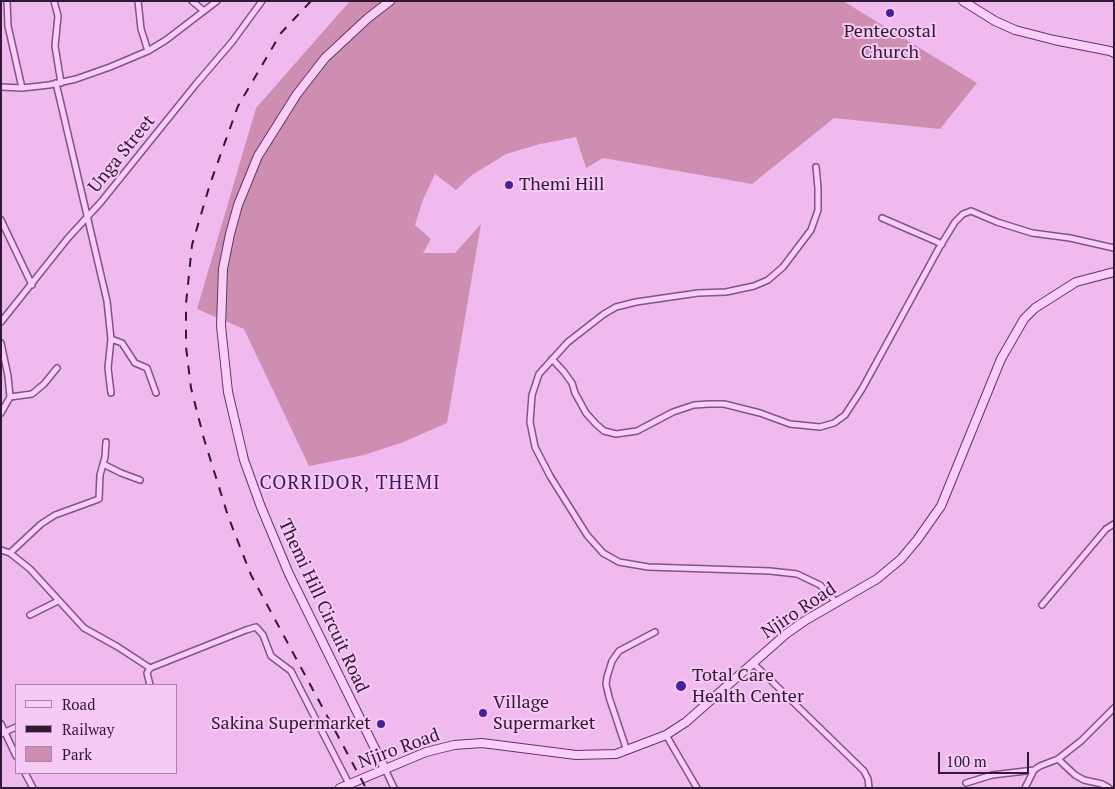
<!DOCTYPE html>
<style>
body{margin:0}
#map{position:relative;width:1115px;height:789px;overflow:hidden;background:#f0baee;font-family:"PT Serif",serif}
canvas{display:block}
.frame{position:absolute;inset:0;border:2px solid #301935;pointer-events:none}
.legend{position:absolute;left:15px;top:684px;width:162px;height:90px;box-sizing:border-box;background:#f7caf5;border:1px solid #a783a8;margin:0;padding:6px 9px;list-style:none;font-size:15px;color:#301935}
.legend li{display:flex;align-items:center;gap:10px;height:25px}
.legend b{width:25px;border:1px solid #a783a8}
.scale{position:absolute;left:938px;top:752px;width:91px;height:22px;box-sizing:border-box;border:2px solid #301935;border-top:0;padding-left:6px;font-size:15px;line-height:18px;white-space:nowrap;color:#301935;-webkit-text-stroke:4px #f7caf5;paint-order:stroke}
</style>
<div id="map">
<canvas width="1115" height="789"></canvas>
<div class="frame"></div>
<ul class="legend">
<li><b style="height:6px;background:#fbcdf9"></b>Road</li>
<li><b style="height:6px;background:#301935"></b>Railway</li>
<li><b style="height:14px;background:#ce8eb1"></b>Park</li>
</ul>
<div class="scale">100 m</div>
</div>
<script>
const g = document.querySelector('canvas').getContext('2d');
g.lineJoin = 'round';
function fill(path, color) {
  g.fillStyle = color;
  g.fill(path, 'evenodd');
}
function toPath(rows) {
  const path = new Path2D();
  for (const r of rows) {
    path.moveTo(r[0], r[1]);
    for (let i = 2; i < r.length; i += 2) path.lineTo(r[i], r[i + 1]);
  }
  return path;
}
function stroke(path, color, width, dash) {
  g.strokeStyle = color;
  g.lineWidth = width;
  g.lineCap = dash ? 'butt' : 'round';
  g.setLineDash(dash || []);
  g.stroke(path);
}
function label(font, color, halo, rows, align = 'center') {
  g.font = font + ' "PT Serif",serif';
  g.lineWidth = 4;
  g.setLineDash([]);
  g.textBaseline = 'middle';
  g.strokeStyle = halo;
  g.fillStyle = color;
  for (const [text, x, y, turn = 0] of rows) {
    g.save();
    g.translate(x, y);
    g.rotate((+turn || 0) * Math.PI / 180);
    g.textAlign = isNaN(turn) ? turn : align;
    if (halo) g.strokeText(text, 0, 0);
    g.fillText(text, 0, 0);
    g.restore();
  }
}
fill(toPath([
 [350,1,843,1,977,83,940,129,834,118,752,184,603,158,586,168,576,137,540,144,506,154,472,175,456,190,435,174,422,202,415,225,431,239,423,253,455,253,481,224,447,423,401,443,364,455,309,466,244,329,197,309,256,108]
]), '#ce8eb1');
const street = toPath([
 [7,1,8,26,22,88],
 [54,1,58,16,55,46,61,83],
 [138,1,141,29,148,51],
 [192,1,204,11],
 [56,83,107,301,111,339,108,368,111,393],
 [1,87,22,88,49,85,76,79,110,67,148,51,166,40,217,1],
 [816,167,818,188,818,210,811,230,783,267,768,280,754,286,726,292,698,293,636,302,616,307,604,314,568,342,539,374,532,395,530,422,535,447,550,476,587,535,603,553,619,562,648,567,770,571,797,574,820,585,837,603],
 [882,218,942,244],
 [1,220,32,285],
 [1,322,68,238,101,202,196,84,232,42,262,1],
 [111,339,122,343,135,363,147,368,156,393],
 [1,343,8,376,10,397,1,413],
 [552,359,564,372,572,383,575,393,586,413,596,424,604,431,616,434,637,431,673,412,694,405,709,404,724,404,760,413,790,424,820,427,834,423,845,415,862,389,939,248,955,222,963,214,971,211,997,222,1032,233,1070,238,1114,248],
 [10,397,32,394,44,384,57,368],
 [103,464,121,473,140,480],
 [1,550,10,553,30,569,84,628,118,647,150,668],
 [10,553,41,524,55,515,99,499,100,475,105,457,106,442],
 [1042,605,1106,529,1114,524],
 [30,615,58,601],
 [753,663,864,771,868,779,869,788],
 [150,685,147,673,150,668,246,630,256,627,263,635,271,656,291,671,349,784],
 [1,724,16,756],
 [1,734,16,727],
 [666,735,697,788],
 [627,751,609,697,606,684,607,677,612,661,619,651,655,632],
 [1058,759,1075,775,1084,780,1102,784,1109,788],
 [385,769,394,788],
 [25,773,33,788],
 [966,783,992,775,1034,770],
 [1025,788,1034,770,1040,766,1058,759,1081,741,1114,708]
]);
const secondary = toPath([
 [963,1,995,21,1015,30,1054,40,1110,51,1114,53],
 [385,769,289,574,261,507,244,460,228,392,221,326,223,269,230,234,238,205,258,156,297,94,325,58,368,18,390,1],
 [340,788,426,752,454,745,482,743,576,755,616,754,666,735,686,722,786,634,806,620,877,579,901,559,917,540,941,506,1001,359,1024,319,1035,308,1076,282,1114,272]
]);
stroke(street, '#815388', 8);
stroke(secondary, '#613769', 10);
stroke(street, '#fbcdf9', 5);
stroke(secondary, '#fbcdf9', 8);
stroke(toPath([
 [311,1,281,33,238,106,210,184,192,245,186,304,186,347,191,388,204,439,228,516,251,575,366,788]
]), '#301935', 2, [9, 9]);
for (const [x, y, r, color] of [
 [890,13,5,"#48209a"],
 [509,185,5,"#48209a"],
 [681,686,6,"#48209a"],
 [483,713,5,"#48209a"],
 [381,724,5,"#48209a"]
]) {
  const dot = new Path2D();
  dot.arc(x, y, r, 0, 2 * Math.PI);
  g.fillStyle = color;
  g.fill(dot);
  stroke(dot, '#f7caf5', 2);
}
label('18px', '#301935', '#f7caf5', [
 ["Pentecostal",890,32,"center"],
 ["Church",890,53,"center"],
 ["Themi Hill",519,185],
 ["Total Care",692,676],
 ["Health Center",692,697],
 ["Village",493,703],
 ["Supermarket",493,724],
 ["Sakina Supermarket",371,724,"right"]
], 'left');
label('18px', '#301935', '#f7caf5', [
 ["Unga Street",122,154,-51],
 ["Themi Hill Circuit Road",323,606,65],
 ["Njiro Road",799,611,-34],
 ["Njiro Road",399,749,-20]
]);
g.letterSpacing = '1px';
label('19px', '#411665', '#f7caf5', [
 ["CORRIDOR, THEMI",350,484]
]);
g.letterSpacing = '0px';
</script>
